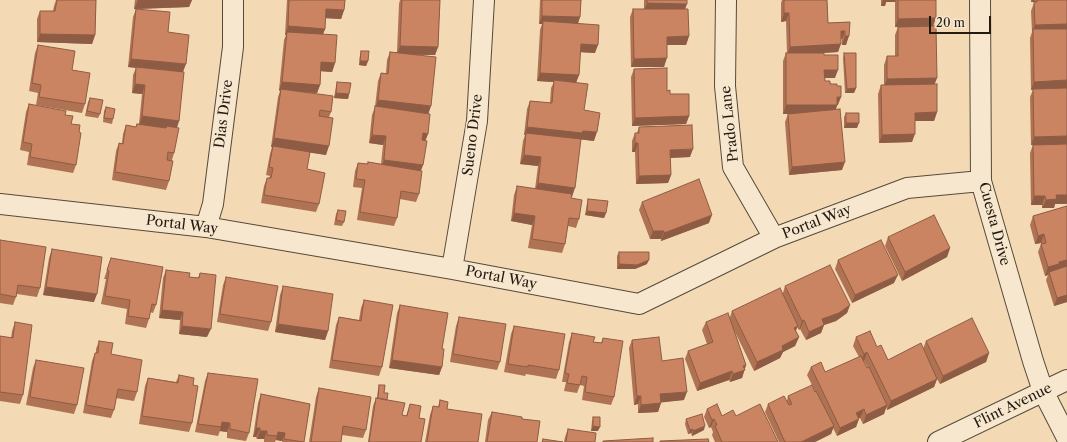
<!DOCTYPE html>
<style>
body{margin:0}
#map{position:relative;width:1067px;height:442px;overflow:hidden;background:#f3dab4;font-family:"Libre Caslon Text",serif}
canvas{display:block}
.scale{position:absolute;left:929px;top:16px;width:62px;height:18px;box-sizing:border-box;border:2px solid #231a12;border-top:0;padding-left:5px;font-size:12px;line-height:14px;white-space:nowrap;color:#231a12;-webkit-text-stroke:3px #f7e7ce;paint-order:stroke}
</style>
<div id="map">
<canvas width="1067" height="442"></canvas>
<div class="scale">20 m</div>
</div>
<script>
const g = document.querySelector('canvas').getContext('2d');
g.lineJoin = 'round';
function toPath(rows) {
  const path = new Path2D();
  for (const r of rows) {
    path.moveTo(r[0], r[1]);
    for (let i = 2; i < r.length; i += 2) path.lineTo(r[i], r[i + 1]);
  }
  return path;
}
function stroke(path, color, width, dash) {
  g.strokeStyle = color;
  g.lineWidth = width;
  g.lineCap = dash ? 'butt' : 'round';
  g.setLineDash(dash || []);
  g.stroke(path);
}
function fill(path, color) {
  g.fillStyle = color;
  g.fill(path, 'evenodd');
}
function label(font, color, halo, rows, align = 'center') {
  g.font = font + ' "Libre Caslon Text",serif';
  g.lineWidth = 3;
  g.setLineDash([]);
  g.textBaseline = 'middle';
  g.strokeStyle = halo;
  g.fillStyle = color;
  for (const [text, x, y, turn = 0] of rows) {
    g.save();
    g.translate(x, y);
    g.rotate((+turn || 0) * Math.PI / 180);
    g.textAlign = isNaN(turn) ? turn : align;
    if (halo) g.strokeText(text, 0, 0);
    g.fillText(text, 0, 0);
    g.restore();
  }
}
const minor = toPath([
 [726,0,725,86,733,167,774,238],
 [980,0,981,181,1033,361,1043,391,1067,438],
 [0,204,206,227,452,269,639,304,774,238,907,188,981,181],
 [206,227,213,204,233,47,233,0],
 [452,269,477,121,484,0],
 [938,442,1067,380]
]);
stroke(minor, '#574a3a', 22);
stroke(minor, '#f7e7ce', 20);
fill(toPath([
 [56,0,96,0,95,35,92,44,37,42,37,19,40,11,53,11,54,6],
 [135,0,192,0,189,7,136,9,168,32,183,72,179,121,177,128,174,153,172,160,169,181,166,190,112,180,116,151,119,143,122,143,123,134,126,125,136,127,137,124,139,124,142,94,132,93,133,75,136,68,128,67,133,17,136,9,134,9],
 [287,0,345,0,344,10,341,19,325,18,325,29,323,34,335,63,332,72,321,71,320,85,317,93,305,92,331,112,329,117,326,155,309,152,307,169,319,204,316,212,261,203,264,186,267,178,269,178,270,176,266,175,270,154,272,147,271,147,278,97,280,91,279,90,284,40,286,35,285,35],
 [400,0,440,0,438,47,435,55,418,55,428,113,423,165,421,170,419,194,416,202,400,199,397,218,394,226,357,220,362,188,353,187,355,171,358,163,367,164,368,162,381,164,383,145,369,143,372,115,375,107,378,81,381,73,386,73,387,60,390,52,397,52,399,4],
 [540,0,581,0,580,17,578,23,595,53,580,52,579,75,576,82,584,110,594,141,580,139,571,198,579,219,576,228,568,226,565,244,562,253,528,248,532,225,511,221,514,195,517,186,535,189,538,166,520,164,523,141,525,135,524,135,527,109,530,101,550,103,551,88,554,82,537,81,540,30,542,24,539,24],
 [644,0,687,0,685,9,689,36,686,45,667,45,664,67,631,67,630,17,633,9,644,9],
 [782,0,827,0,828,23,850,22,846,45,842,45,842,39,841,39,838,52,824,53,824,55,835,78,825,78,825,81,837,86,841,97,838,105,837,105,836,109,842,170,789,175,785,122,788,114,791,114,783,114,783,61,786,53,787,53,786,21,781,22,781,3],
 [881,0,936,0,933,26,934,84,937,112,934,121,915,121,912,142,879,143,878,94,881,85,884,85,884,65,887,56,895,56,895,35,898,27,895,27,895,2,886,2,885,6,881,6],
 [1031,0,1067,0,1055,204,1054,208,1042,208,1042,205,1031,205,1030,153,1033,145,1031,145,1030,97,1033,90,1031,90,1030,38,1032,32,1031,11,1034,3,1034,2,1031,2],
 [38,45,85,104,82,113,36,105,38,93,29,91,35,53],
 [361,51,368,61,366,66,359,65,360,55],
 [844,53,856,88,854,93,845,93,843,58],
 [634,69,667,91,670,94,689,116,686,124,632,126,631,77],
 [337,82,349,94,348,99,334,98,336,86],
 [90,98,100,114,98,118,85,116,88,102],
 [29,104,71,124,79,132,76,165,73,173,27,165,29,152,20,150,26,112],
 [106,107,113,119,112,124,103,122,104,111],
 [846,113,857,128,844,128,844,117],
 [639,127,690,157,670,158,671,175,668,183,636,184,635,152,632,152,632,141,635,133,637,133],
 [588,199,606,213,604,218,585,215,587,203],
 [642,202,709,223,661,241,661,239,650,239,639,210],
 [1067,206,1067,302,1054,306,1046,280,1048,275,1045,276,1038,252,1041,244,1041,243,1035,244,1030,225,1033,216],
 [338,210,344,222,342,226,334,225,336,214],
 [888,237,950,248,947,257,902,281,885,246],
 [0,240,40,288,37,297,17,294,13,305,0,303],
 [52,249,94,302,43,295,49,258],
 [619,252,647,264,635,269,617,269,617,256],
 [111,258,156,305,153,313,150,312,149,319,146,328,125,324,127,309,101,304,106,279,104,279],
 [838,260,894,283,852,303,835,269],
 [166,270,189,277,198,278,200,273,207,337,179,334,180,320,159,318,163,278],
 [226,277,271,322,268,331,217,322,223,285],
 [283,286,328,331,325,340,275,332,280,295],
 [785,286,850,305,847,313,836,321,824,325,821,333,806,340,800,329,799,330,797,327,796,331,799,337,795,346,783,352,780,358,754,371,734,330,746,365,742,378,730,382,729,380,697,391,685,359,688,351,707,344,702,330,706,322,730,317,732,311,783,293],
 [364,300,382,367,379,376,329,368,336,325,339,317,359,320,361,308],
 [400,305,442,349,442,367,439,375,389,368,397,313],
 [459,317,500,362,497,370,450,362,456,326],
 [15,322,23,395,20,404,0,401,0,336,11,338,12,331],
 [514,326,559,370,556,379,526,374,525,376,504,372,511,334],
 [572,333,593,342,601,343,603,338,614,397,611,405,582,400,584,386,580,385,577,393,564,391,566,382,562,382,569,342],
 [856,337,877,347,888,360,923,349,926,341,989,353,986,362,940,384,937,379,934,387,887,410,886,407,884,414,863,424,860,418,859,418,856,427,837,436,833,428,831,434,815,442,779,442,765,412,768,404,787,401,788,396,815,391,807,375,811,367,825,372,859,357,853,346],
 [863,361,864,361,868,368,867,368],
 [632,340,662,361,684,400,661,402,658,412,638,413,638,404,634,405,629,348],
 [99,341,111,354,137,392,134,401,116,398,114,410,111,418,83,413,92,361,95,353,96,353,96,349],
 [36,360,77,405,74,414,26,405,33,368],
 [208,373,249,433,246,441,227,438,227,432,220,431,218,436,195,432,205,381],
 [179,375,192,423,189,432,139,424,145,386,148,378,176,382],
 [379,385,387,400,402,415,406,416,410,404,419,418,421,442,368,442,373,406,376,398,377,398,378,389],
 [319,388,366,430,363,438,342,435,341,442,309,442,316,397],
 [261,394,310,404,304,442,282,442,282,441,276,440,275,442,264,442,264,439,257,439,256,437,253,437,258,403],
 [440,400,447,409,478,442,425,442,430,415,433,406,438,407],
 [707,409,722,416,736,416,778,442,715,442,712,435,713,432,711,427,709,428,704,417],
 [492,412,522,419,537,442,485,442,488,420],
 [593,417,598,431,591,431,592,421],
 [686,419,704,430,692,436,691,433,688,434,685,424],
 [568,429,595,442,564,442,565,437]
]), '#af7253');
fill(toPath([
 [138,0,192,0,189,7,134,9],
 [883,0,896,0,895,2,886,2,885,6,881,6],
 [1032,0,1035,0,1034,2,1031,2],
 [647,3,687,4,684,12,644,11],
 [326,9,344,10,341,19,323,18],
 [784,13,789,13,786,21,781,22],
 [542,16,580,17,577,26,543,21,542,24,539,24],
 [936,18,933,27,895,27,898,19],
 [1067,24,1067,32,1033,31,1035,25],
 [288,26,325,29,322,37,287,32,286,35,285,35],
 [841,31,845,31,842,39,838,39],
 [40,34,95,35,92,44,37,42],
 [689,36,686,45,664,45,667,37],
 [845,36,849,36,846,45,842,45],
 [581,44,598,45,595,53,578,52],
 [841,44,838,52,787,55,790,47],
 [400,46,438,47,435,55,397,54],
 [667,58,664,67,631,67,634,59],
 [131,59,186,64,183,72,128,67],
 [360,61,368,61,366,66,359,65],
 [321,62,335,63,332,72,318,71],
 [824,70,838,70,835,78,821,78],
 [540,73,579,75,576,83,554,80,554,82,537,81],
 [937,78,934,86,884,87,887,79],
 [1067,80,1067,88,1031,90,1034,82],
 [282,82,320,85,317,93,281,91,281,89,280,91,279,90],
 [135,84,145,85,142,94,132,93],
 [856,88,854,93,845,93,847,89],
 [336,93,349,94,348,99,334,98],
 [841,97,834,113,783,114,786,105],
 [378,100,431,106,428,115,375,109],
 [937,112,934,121,912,121,915,113],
 [142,116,179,121,176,129,167,126,166,128,139,125],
 [689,116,686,124,632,126,635,118],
 [846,123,859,123,857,128,844,128],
 [527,127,597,132,594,141,526,133,525,135,524,135],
 [423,133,428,134,425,142,420,141],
 [915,134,912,142,879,143,882,135],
 [372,135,386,136,383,145,369,143],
 [1067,136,1067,145,1031,145,1034,137],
 [274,138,329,146,326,155,271,147],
 [635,143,638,143,635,152,632,152],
 [693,149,690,157,667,158,670,150],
 [524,155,541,157,538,166,520,164],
 [384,160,423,165,420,173,381,168],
 [845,162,842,170,789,175,792,167],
 [671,175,668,183,636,184,639,176],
 [538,183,575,188,572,197,534,192],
 [1056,195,1067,195,1067,204,1055,204,1054,208,1042,208,1046,200],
 [1034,196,1045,196,1042,205,1031,205],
 [587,211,606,213,604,218,585,215],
 [514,213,535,216,532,225,511,221],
 [712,215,709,223,661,241,664,233],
 [653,231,664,231,661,239,650,239],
 [1044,234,1041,243,1035,244,1038,236],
 [950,248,947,257,902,281,905,272],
 [649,260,647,264,635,269,617,269,619,264],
 [1067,260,1067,267,1049,272,1048,275,1045,276,1048,267,1059,262],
 [898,275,894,283,852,303,855,295],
 [46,287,97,294,94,302,43,295],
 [1067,295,1067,302,1054,306,1057,298],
 [850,305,847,313,836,321,824,325,821,333,806,340,809,332,822,319],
 [162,310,183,312,180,320,159,318],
 [804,320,800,329,799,330,802,321],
 [278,324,328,331,325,340,275,332],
 [182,326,211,329,207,337,179,334],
 [798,326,794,334,794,328],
 [799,337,795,346,783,352,780,358,754,371,757,362,782,346],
 [867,352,864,361,861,362,864,354],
 [989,353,986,362,940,384,943,376],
 [392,360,442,367,439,375,389,368],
 [746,365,742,378,730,382,733,374,743,366],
 [732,371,729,380,697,391,700,383],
 [937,379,934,387,887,410,891,401],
 [687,392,684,400,657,403,660,394],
 [637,396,641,396,638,404,634,405],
 [661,403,658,412,638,413,641,405],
 [887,405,884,414,863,424,866,415],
 [864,409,860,418,853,421,856,413],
 [714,419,711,427,709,428,712,420],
 [859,419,856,427,837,436,840,428],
 [222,422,230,423,227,432,220,431],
 [593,426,600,427,598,431,591,431],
 [705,426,704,430,692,436,693,431],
 [834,426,831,434,815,442,801,442],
 [256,428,260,428,256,437,253,437],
 [693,429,691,433,688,434,690,430],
 [260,431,267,431,264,439,257,439],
 [278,432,285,433,282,441,276,440]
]), '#8e5c44');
const building = toPath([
 [57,0,96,0,95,35,40,34,40,11,55,11,57,0],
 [289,0,345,0,344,10,326,9,325,29,288,26,289,0],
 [402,0,440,0,438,47,400,46,402,0],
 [542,0,581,0,580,17,542,16,542,0],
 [647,0,687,0,687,4,647,3,647,0],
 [784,0,827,0,828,23,850,22,849,36,845,36,845,31,841,31,841,44,790,47,789,13,784,13,784,0],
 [898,0,936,0,936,18,898,19,898,0],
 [1037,0,1067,0,1067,24,1035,25,1034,2,1037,2,1037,0],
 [136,9,170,12,168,32,189,35,186,64,131,59,136,9],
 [633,9,688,9,689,36,667,37,667,58,634,59,633,9],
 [543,21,599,25,598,45,581,44,579,75,540,73,543,21],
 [936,26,937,78,887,79,887,56,898,56,898,27,936,26],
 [1033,29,1067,29,1067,80,1034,82,1033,29],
 [287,32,337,35,335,63,321,62,320,85,282,82,287,32],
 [38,45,75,51,72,70,90,73,85,104,39,97,41,85,32,83,38,45],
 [361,51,369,51,368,61,360,61,361,51],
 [390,52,436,57,431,106,378,100,381,73,388,74,390,52],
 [786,53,824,53,824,55,838,55,838,70,824,70,825,81,830,81,830,84,837,84,837,86,841,86,841,97,837,97,837,105,786,105,786,53],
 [844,53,856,53,856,88,847,89,844,53],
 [136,67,184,72,179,121,142,116,145,85,135,84,136,67],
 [667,68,667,91,670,90,670,94,689,94,689,116,635,118,634,69,667,68],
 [554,80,588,84,584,110,600,113,597,132,583,131,582,133,527,127,530,101,552,103,554,80],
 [337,82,351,83,349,94,336,93,337,82],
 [937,84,937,112,915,113,915,134,882,135,881,85,937,84],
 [1067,88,1067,136,1034,137,1033,89,1067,88],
 [281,89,333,96,331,112,320,110,319,116,333,118,329,146,274,138,281,89],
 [90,98,103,100,100,114,87,111,90,98],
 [29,104,66,111,65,115,73,116,71,124,80,125,79,132,81,133,76,165,30,157,32,144,23,142,29,104],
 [375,106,430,114,428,134,423,133,422,140,427,141,423,165,384,160,386,136,372,135,375,106],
 [106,107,115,109,113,119,104,118,106,107],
 [840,109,845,162,792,167,788,114,840,109],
 [846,113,859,113,859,123,846,123,846,113],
 [137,124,166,128,167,126,179,128,174,153,168,152,167,160,173,161,169,181,115,172,119,143,123,144,126,125,136,127,137,124],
 [692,125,693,149,670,150,671,175,639,176,638,143,635,143,635,133,639,133,639,127,692,125],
 [526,133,581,139,575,188,538,183,541,157,524,155,526,133],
 [1067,144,1067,195,1056,195,1057,199,1046,200,1045,196,1034,196,1033,145,1067,144],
 [273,146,310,152,307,169,325,173,319,204,264,195,267,178,271,178,273,168,269,167,273,146],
 [368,162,422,171,419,194,401,191,397,218,360,212,365,180,356,179,358,163,368,164,368,162],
 [699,179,712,215,664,233,664,231,653,231,642,202,699,179],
 [517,186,572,194,571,198,582,200,579,219,569,218,565,244,532,239,535,216,514,213,517,186],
 [588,199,608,201,606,213,587,211,588,199],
 [1067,206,1067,260,1059,262,1059,264,1048,267,1041,244,1046,243,1044,234,1038,236,1033,216,1067,206],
 [338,210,346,211,344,222,336,220,338,210],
 [934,215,950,248,905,272,888,237,934,215],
 [0,240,46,247,40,288,18,285,16,297,0,294,0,240],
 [881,240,898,275,855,295,838,260,881,240],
 [52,249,102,257,97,294,46,287,52,249],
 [619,252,649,252,649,260,637,265,619,264,619,252],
 [111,258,163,267,156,305,152,304,149,319,128,316,130,300,105,296,109,271,107,270,111,258],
 [830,265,850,305,839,313,822,319,824,325,809,332,804,320,802,321,785,286,830,265],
 [1067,266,1067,295,1057,298,1049,272,1067,266],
 [166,270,190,273,189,277,199,278,200,273,216,275,211,329,182,326,183,312,162,310,166,270],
 [226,277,278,286,271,322,220,314,226,277],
 [283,286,333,294,328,331,278,324,283,286],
 [780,288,798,326,794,328,799,337,782,346,783,350,757,362,732,311,780,288],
 [364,300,393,305,382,367,332,360,339,317,361,321,364,300],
 [400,305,448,313,442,349,444,349,442,367,392,360,400,305],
 [728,313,746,365,743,366,745,370,733,374,732,371,700,383,688,351,713,342,706,322,728,313],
 [459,317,506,324,500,362,453,354,459,317],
 [972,318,989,353,943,376,926,341,972,318],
 [15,322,32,325,23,395,0,392,0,336,13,338,15,322],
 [514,326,565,334,559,370,528,365,528,367,508,364,514,326],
 [870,331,877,347,881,345,888,360,921,343,937,379,891,401,867,352,864,354,856,337,870,331],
 [572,333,595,337,593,342,602,343,603,338,623,341,614,397,585,392,587,377,582,376,580,385,567,383,569,374,565,373,572,333],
 [659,337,662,361,683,358,687,392,660,394,661,403,641,405,641,396,637,396,632,340,659,337],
 [99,341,113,343,111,354,142,360,137,392,118,389,114,410,86,405,95,353,98,353,99,341],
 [861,356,867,368,869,367,887,405,866,415,864,409,856,413,859,419,840,428,811,367,821,362,825,372,861,356],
 [36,360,84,368,77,405,30,397,36,360],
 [208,373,258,379,249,433,230,429,230,423,222,422,221,427,198,424,208,373],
 [179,375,194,378,193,385,198,386,192,423,142,416,148,378,178,383,179,375],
 [379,385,385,385,384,393,388,393,387,400,378,398,379,385],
 [812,385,815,392,816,391,834,426,801,442,785,442,768,404,784,396,789,405,792,404,788,396,812,385],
 [319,388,371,397,366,430,343,426,341,442,311,442,319,388],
 [261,394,310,404,304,442,284,439,285,433,278,432,277,436,267,435,267,431,260,431,260,428,256,428,261,394],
 [376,398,405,403,402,415,407,416,410,404,421,406,419,418,425,419,421,442,369,442,376,398],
 [440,400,448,402,447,409,482,414,478,442,427,442,433,406,439,407,440,400],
 [717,404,722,416,733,410,736,416,760,404,778,442,722,442,715,426,717,425,714,419,712,420,707,409,717,404],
 [492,412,522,417,522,419,540,421,537,442,487,442,492,412],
 [702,414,705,426,693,431,693,429,690,430,686,419,702,414],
 [593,417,600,417,600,427,593,426,593,417],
 [568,429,596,433,595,442,566,442,568,429],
 [653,438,653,442,603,442,603,441,653,438],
 [543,439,563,442,542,442,543,439],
 [708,439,709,442,660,442,660,441,708,439]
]);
fill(building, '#cb8461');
stroke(building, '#8e5c44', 1);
label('14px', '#231a12', '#f7e7ce', [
 ["Dias Drive",224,114,-83],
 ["Prado Lane",730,124,-96],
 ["Sueno Drive",473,135,-83],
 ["Portal Way",817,222,-21],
 ["Cuesta Drive",994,224,75],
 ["Portal Way",182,225,7],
 ["Portal Way",501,278,11],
 ["Flint Avenue",1013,406,-26]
]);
</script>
